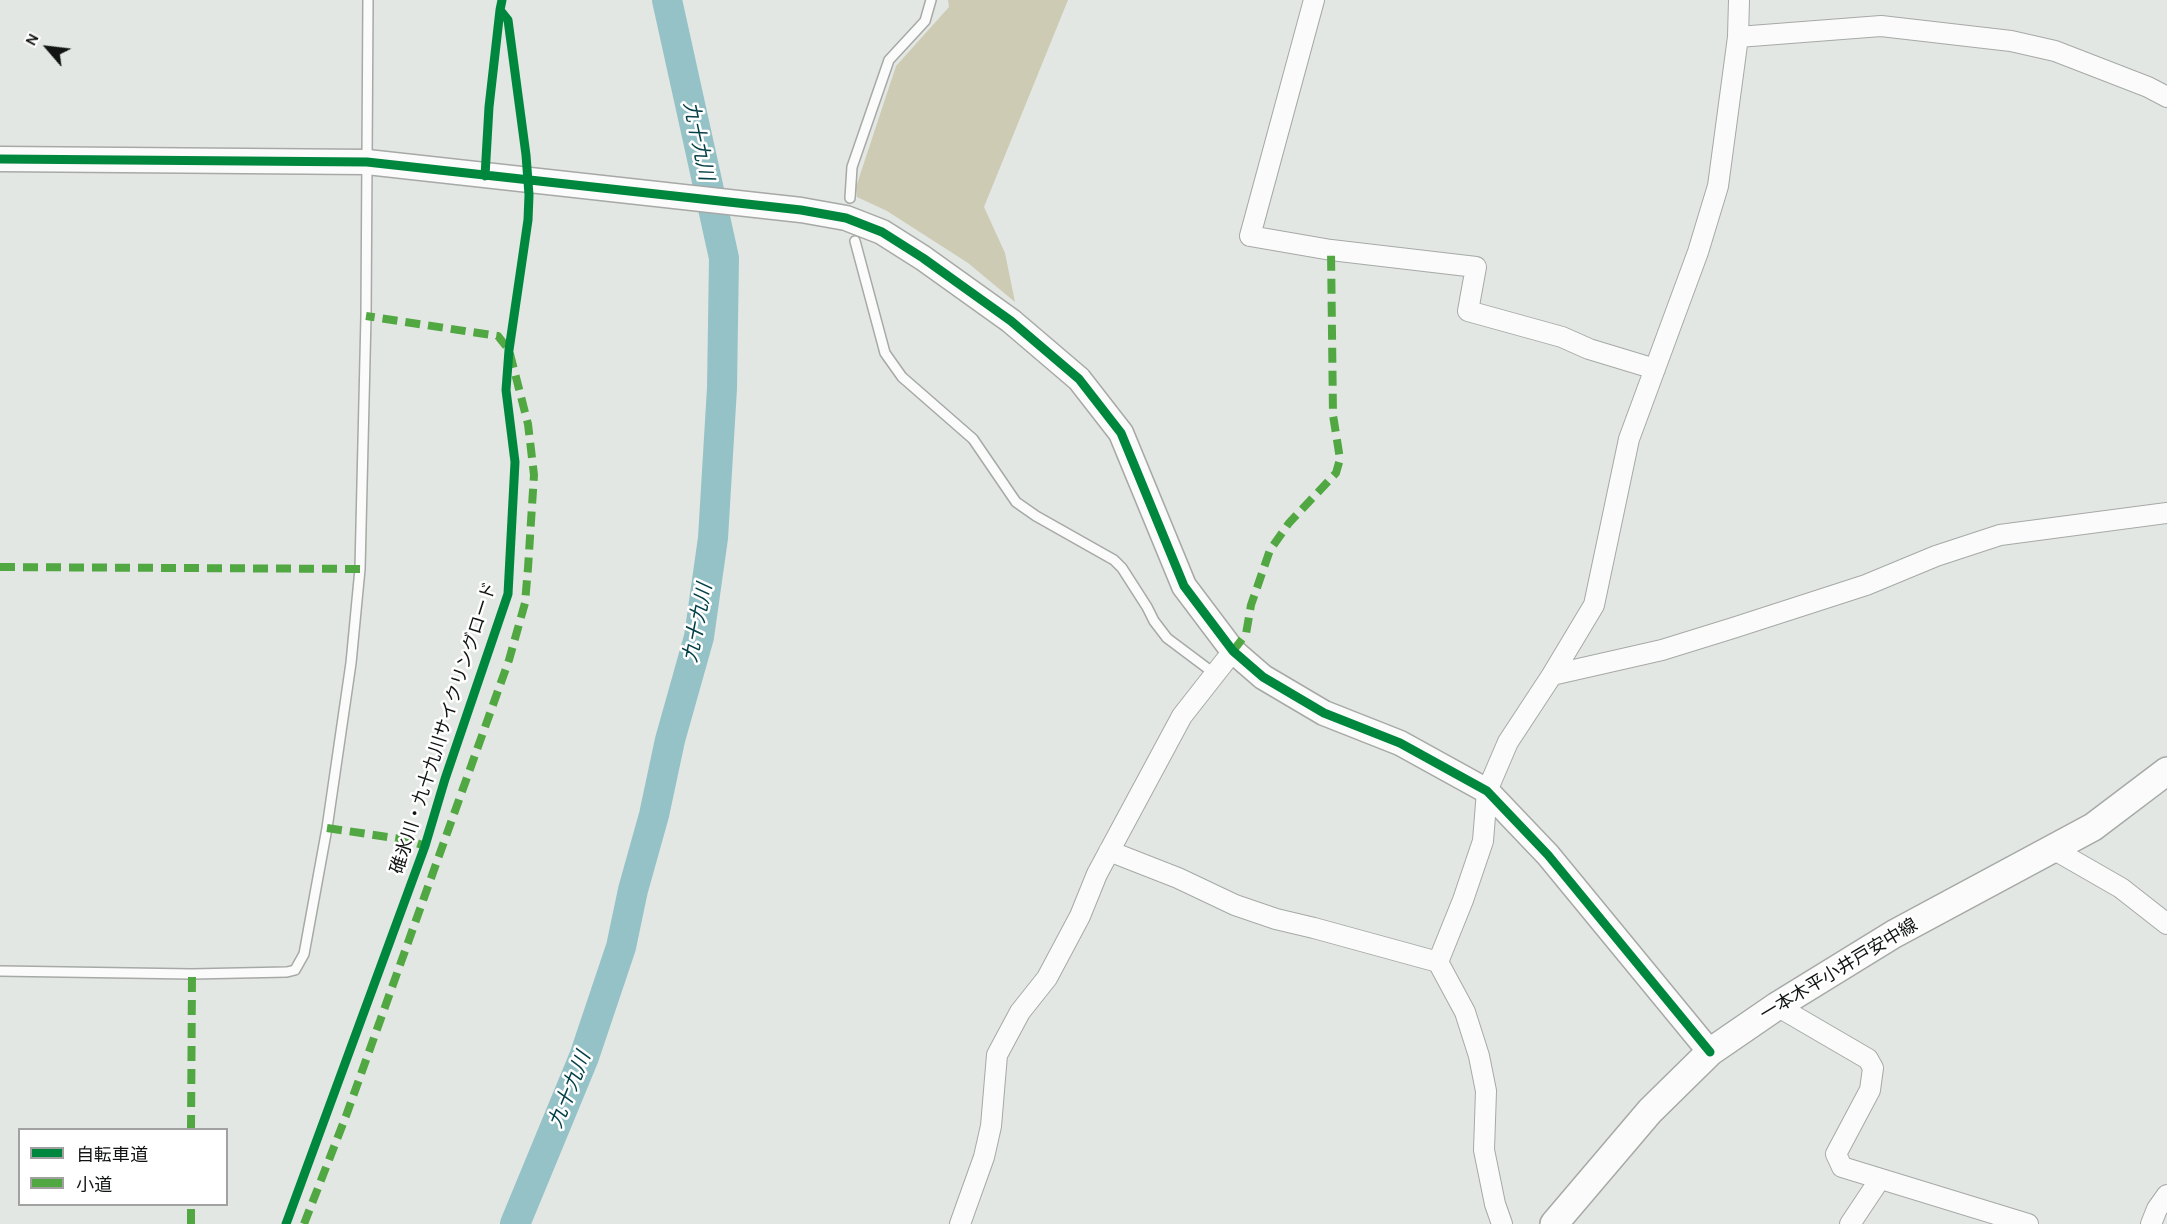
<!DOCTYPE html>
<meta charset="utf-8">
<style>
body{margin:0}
#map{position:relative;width:2167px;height:1224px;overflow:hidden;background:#e2e7e3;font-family:Karla,"Noto Sans JP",sans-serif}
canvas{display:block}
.legend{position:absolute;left:18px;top:1128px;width:210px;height:78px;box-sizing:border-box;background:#fff;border:2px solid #a0a1a0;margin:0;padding:8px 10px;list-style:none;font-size:18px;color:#111412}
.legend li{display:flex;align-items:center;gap:12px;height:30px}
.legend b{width:30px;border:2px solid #a0a1a0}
.north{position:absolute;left:18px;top:18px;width:60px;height:60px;-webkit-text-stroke:4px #fff;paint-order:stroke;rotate:298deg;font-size:16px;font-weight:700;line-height:24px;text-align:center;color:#111412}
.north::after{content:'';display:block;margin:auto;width:21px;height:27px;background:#111412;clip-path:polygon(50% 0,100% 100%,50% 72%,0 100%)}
</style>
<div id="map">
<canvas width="2167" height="1224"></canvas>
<ul class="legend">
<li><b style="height:8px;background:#00873e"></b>自転車道</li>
<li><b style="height:8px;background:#51a842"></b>小道</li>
</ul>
<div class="north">N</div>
</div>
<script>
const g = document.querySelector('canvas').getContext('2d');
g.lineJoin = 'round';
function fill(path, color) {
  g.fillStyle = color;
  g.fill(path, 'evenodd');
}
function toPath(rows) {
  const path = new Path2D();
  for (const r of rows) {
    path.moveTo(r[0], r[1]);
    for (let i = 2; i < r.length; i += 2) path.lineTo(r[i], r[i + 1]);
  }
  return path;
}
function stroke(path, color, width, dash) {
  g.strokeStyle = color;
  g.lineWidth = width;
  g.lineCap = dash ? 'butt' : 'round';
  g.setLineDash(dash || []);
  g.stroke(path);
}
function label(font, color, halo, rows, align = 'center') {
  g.font = font + ' Karla,"Noto Sans JP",sans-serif';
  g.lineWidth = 5;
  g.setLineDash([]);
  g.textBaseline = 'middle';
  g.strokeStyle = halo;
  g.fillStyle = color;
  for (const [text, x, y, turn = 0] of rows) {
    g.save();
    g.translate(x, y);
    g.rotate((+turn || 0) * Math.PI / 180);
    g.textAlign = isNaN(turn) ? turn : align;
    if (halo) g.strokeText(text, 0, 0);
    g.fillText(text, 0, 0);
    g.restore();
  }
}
fill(toPath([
 [948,0,1068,0,984,207,1005,253,1015,302,968,263,887,211,857,197,856,187,896,66,949,7]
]), '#cecbb5');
stroke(toPath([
 [515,1224,584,1057,621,947,633,890,654,815,670,740,699,637,713,538,722,388,724,258,667,0]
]), '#95c2c7', 30);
const service = toPath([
 [850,198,852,167,889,60,925,21,931,0],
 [855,241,885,353,902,377,973,439,1016,502,1036,516,1114,560,1122,568,1147,607,1154,621,1167,638,1215,674],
 [0,971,192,974,287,972,295,970,304,954,327,828,351,663,360,569,366,316,368,0]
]);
const minor = toPath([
 [1314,0,1250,236,1331,250,1476,267,1468,311,1562,337,1589,349,1655,369],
 [1738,37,1881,26,2011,41,2055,51,2148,87,2167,97],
 [1552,675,1662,650,1733,628,1866,585,1936,556,2000,535,2167,513],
 [2053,849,2121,888,2167,924],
 [1109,851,1178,878,1235,905,1276,919,1314,928,1438,962,1465,1012,1479,1056,1486,1091,1484,1150,1495,1204,1502,1224],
 [1438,962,1463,900,1483,841,1487,791,1508,742,1552,675,1594,605,1629,439,1698,252,1718,186,1738,37,1739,0],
 [1777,1006,1868,1059,1873,1068,1870,1090,1836,1154,1842,1167,2028,1224],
 [960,1224,984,1157,991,1126,997,1055,1020,1012,1047,978,1080,916,1097,874,1182,716,1233,651],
 [1850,1224,1880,1179],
 [2151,1224,2157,1209,2167,1195]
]);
const tertiary = toPath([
 [0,159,367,162,801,210,846,218,882,232,923,258,1011,321,1079,379,1121,433,1184,586,1233,651,1263,677,1324,713,1400,743,1487,791,1548,855,1710,1052]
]);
const secondary = toPath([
 [1554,1224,1650,1111,1710,1052,1777,1006,1894,934,2093,827,2167,771]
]);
stroke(service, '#a6a9a6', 12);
stroke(minor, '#a6a9a6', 22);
stroke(tertiary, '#a6a9a6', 27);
stroke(secondary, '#a6a9a6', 30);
stroke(service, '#fbfbfb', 9);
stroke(minor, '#fbfbfb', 20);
stroke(tertiary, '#fbfbfb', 24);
stroke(secondary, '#fbfbfb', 27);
stroke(toPath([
 [0,567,360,569],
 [1233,651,1246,634,1251,605,1270,550,1289,523,1336,473,1340,459,1333,415,1331,250],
 [327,828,408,840,425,846],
 [191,1130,192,974],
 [191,1224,191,1204],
 [304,1224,346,1116,509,660,525,603,528,568,534,475,528,424,509,350,498,336,366,316]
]), '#51a842', 8, [15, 8]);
stroke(toPath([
 [0,159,367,162,801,210,846,218,882,232,923,258,1011,321,1079,379,1121,433,1184,586,1233,651,1263,677,1324,713,1400,743,1487,791,1548,855,1710,1052],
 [485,176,489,107,500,10],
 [286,1224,425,846,445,779,508,594,515,462,506,390,509,350,528,220,529,195,526,155,508,20,500,10,502,0]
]), '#00873e', 9);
label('18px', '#111412', '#fff', [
 ["碓氷川・九十九川サイクリングロード",444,728,-72],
 ["一本木平小井戸安中線",1839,970,-31]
]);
label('italic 20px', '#044048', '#fff', [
 ["九十九川",698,141,78],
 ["九十九川",698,623,-79],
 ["九十九川",570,1090,-68]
]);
</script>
